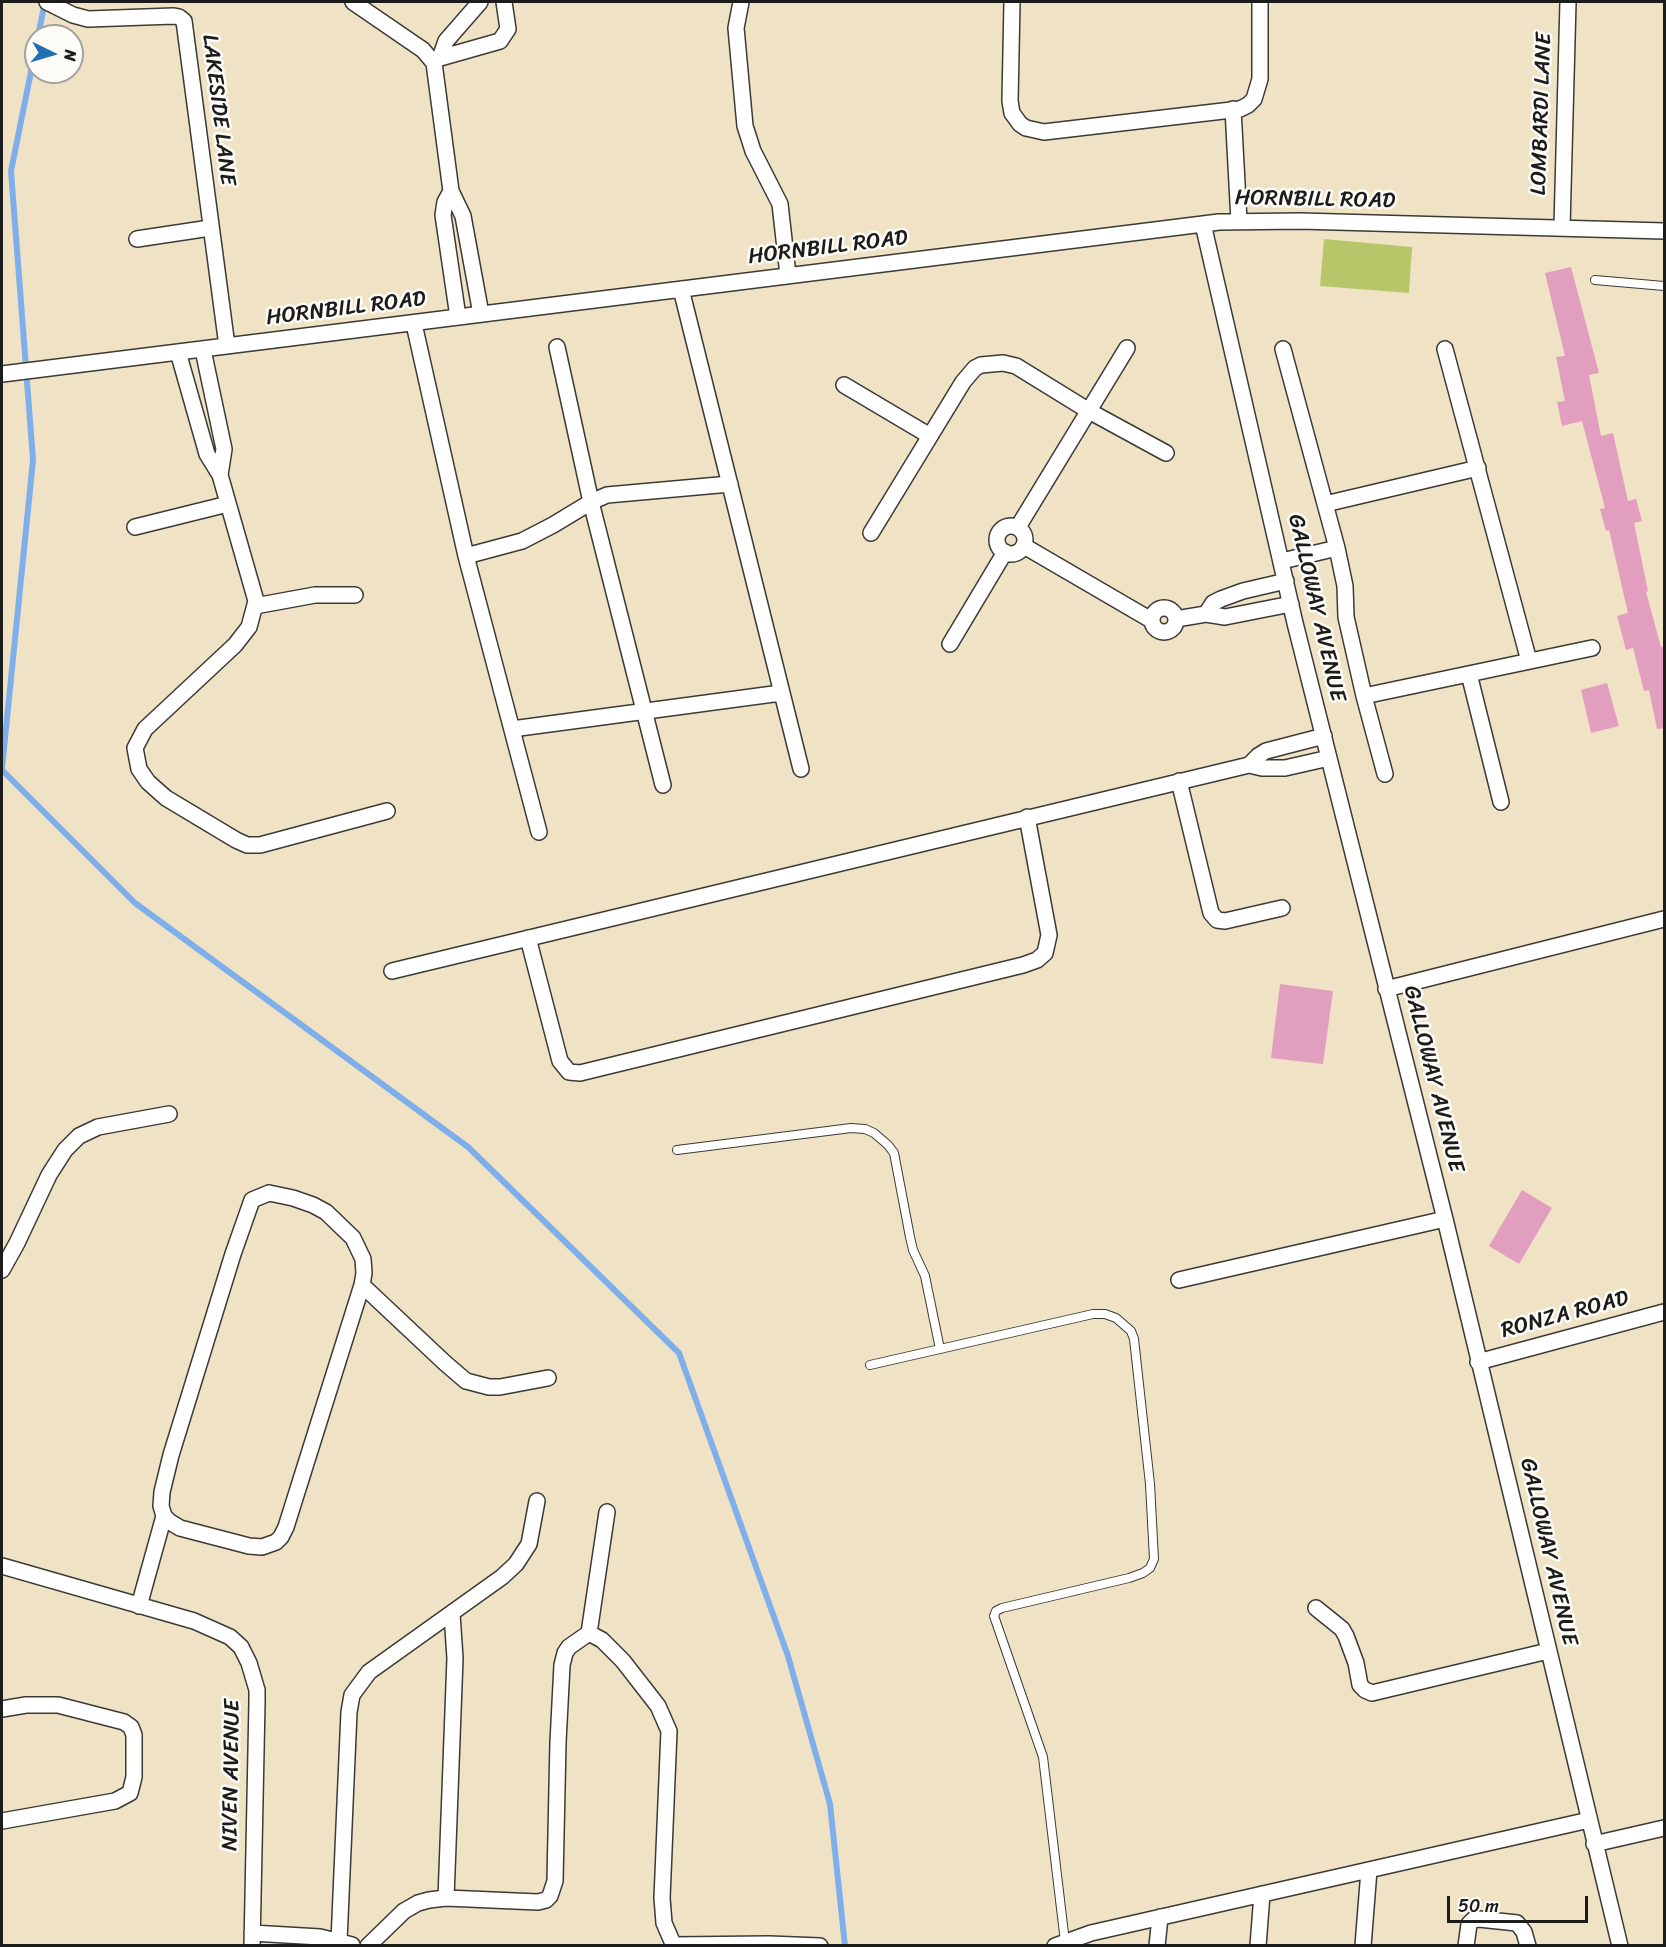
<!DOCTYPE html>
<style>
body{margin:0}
#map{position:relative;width:1666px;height:1947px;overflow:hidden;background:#f0e2c4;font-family:Sriracha,sans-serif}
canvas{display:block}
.frame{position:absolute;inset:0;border:3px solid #1c1c1c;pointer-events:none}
.north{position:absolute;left:24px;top:24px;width:60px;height:60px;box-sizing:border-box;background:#fdfcf7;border:2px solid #a3a29f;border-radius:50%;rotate:95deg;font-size:16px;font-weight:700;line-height:24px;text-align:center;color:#1c1c1c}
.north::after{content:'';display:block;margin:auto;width:21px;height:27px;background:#1f6fb2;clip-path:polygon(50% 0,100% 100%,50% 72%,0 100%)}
.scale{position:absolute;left:1447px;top:1896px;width:141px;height:27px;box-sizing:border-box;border:3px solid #1c1c1c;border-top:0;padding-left:8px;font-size:18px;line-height:21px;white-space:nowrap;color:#1c1c1c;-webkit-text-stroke:4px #fdfcf7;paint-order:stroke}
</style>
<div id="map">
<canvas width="1666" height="1947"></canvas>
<div class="frame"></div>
<div class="north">N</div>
<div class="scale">50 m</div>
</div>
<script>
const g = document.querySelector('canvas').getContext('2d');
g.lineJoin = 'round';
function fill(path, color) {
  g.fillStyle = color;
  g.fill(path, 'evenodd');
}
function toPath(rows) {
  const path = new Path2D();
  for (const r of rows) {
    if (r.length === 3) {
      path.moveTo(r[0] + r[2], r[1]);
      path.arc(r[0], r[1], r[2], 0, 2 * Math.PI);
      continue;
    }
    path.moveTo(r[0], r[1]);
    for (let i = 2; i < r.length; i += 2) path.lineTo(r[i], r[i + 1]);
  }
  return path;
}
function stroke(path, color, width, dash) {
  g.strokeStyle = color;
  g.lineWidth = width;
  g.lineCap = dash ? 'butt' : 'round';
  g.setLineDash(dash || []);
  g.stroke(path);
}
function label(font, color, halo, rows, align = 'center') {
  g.font = font + ' Sriracha,sans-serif';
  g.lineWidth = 5;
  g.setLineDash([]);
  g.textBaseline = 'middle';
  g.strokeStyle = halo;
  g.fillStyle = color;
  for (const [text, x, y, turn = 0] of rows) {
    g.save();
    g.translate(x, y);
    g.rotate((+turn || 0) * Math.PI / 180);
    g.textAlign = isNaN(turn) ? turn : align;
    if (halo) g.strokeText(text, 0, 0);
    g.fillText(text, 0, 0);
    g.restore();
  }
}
fill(toPath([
 [1324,239,1412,247,1409,293,1320,286]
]), '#b7c668');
stroke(toPath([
 [38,36,45,2],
 [2,768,33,460,11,171,36,47],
 [2,770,135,903,468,1147,679,1353,788,1656,830,1804,845,1946]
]), '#7fafea', 6);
fill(toPath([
 [1571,267,1599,373,1589,375,1601,436,1613,433,1628,501,1636,499,1642,521,1634,523,1648,591,1646,592,1661,647,1665,646,1665,728,1657,729,1649,690,1644,691,1633,648,1626,650,1617,616,1628,613,1609,530,1606,531,1600,509,1605,508,1582,421,1562,426,1557,402,1565,401,1556,357,1565,356,1545,273],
 [1607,683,1619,726,1591,733,1581,690],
 [1280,984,1333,991,1323,1064,1271,1058],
 [1522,1190,1552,1208,1519,1264,1489,1246]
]), '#e29ebf');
const lane = toPath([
 [1595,280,1664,286],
 [677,1150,851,1128,865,1129,874,1133,888,1145,894,1153,910,1237,913,1250,925,1276,940,1349],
 [870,1365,1093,1314,1105,1314,1116,1318,1131,1331,1134,1339,1150,1484,1154,1559,1150,1568,1143,1573,1129,1578,1002,1608,996,1611,994,1616,1043,1757,1065,1942]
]);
const street = toPath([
 [47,2,73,15,88,19,174,16,179,17,184,21,227,346],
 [353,2,423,50,434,63,451,191,463,216,481,314],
 [741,2,736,28,745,126,753,151,780,204,788,275],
 [1012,2,1010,101,1012,113,1020,124,1026,128,1044,132,1240,109,1248,105,1254,99,1260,79,1260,2],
 [440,58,446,41,480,2],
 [433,60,500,41,508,29,504,2],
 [1233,109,1239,221],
 [451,191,445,202,443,215,458,317],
 [1203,224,1295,623,1445,1219,1620,1946],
 [1562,227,1568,2],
 [137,239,210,228],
 [681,289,801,769],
 [414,324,466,556,539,832],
 [557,347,591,502,663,785],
 [1283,349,1337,548,1345,586,1346,617,1364,696,1385,774],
 [1445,349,1529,661],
 [203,350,224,449,220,475],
 [178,352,207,454,220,475,256,601,249,627,235,645,145,729,135,748,139,769,148,782,166,798,236,840,247,845,260,845,387,811],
 [2,374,1219,222,1300,221,1664,231],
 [844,385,930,436],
 [1325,504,1478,468],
 [1011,540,14],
 [135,527,228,504],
 [1018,527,1127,348],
 [871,533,963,382,975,368,981,365,1003,363,1016,366,1089,411,1166,453],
 [1024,546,1151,620],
 [466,556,522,541,553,525,591,502,607,495,730,484],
 [1282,561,1337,548],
 [255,606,315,595,355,595],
 [1164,620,12],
 [1206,614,1213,603,1221,599,1243,591,1286,581],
 [1176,619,1206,614,1225,617,1291,604],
 [950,644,1005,552],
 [1469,674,1501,802],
 [1364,696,1592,648],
 [512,729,781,693],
 [1249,765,1258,756,1266,751,1324,736],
 [1179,781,1211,913,1217,920,1225,921,1282,908],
 [528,938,560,1061,569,1072,580,1073,1023,965,1037,960,1045,953,1049,935,1027,817],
 [392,971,1249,765,1262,768,1285,768,1329,758],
 [1386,989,1664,919],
 [269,1193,293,1198,313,1205,326,1212,353,1238,363,1259,364,1273,362,1285,286,1527,281,1537,276,1542,262,1547,249,1546,180,1528,170,1522,164,1516,161,1506,162,1492,171,1455,233,1254,252,1200,269,1193],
 [2,1270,17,1243,49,1175,65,1150,79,1136,98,1127,169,1114],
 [1179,1280,1445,1219],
 [362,1285,445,1363,466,1381,489,1387,500,1387,548,1378],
 [1478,1362,1664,1312],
 [2,1566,194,1621,230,1637,241,1647,249,1663,257,1690,257,1702,252,1946],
 [139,1606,164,1516],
 [1316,1608,1342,1629,1346,1636,1356,1663,1360,1685,1365,1690,1372,1693,1548,1651],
 [589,1633,602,1640,623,1661,658,1706,669,1731,662,1898,664,1923,674,1946],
 [2,1709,26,1705,58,1705,124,1722,131,1727,134,1735,134,1777,130,1793,115,1801,2,1821],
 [1594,1844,1664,1828],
 [446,1898,455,1658,452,1614],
 [252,1933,320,1937,352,1945],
 [339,1941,349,1712,352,1695,369,1672,502,1577,516,1564,529,1544,537,1501],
 [674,1945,769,1944,820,1946],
 [368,1946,404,1911,418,1903,429,1900,446,1898,538,1902,546,1900,550,1896,555,1881,558,1742,562,1665,565,1653,569,1647,589,1633,607,1512],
 [1055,1946,1091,1933,1589,1820],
 [1157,1946,1160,1917],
 [1258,1946,1262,1894],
 [1363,1946,1369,1870],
 [1466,1946,1469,1924,1473,1920,1479,1919,1517,1923,1524,1932,1528,1946]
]);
stroke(lane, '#3c3a35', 10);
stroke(street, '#3c3a35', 18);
stroke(lane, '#fff', 8);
stroke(street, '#fff', 15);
label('22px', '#1c1c1c', '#fdfcf7', [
 ["LAKESIDE LANE",218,110,83],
 ["LOMBARDI LANE",1542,114,-88],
 ["HORNBILL ROAD",1315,200,1],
 ["HORNBILL ROAD",828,248,-7],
 ["HORNBILL ROAD",346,309,-7],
 ["GALLOWAY AVENUE",1316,608,77],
 ["GALLOWAY AVENUE",1433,1079,76],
 ["RONZA ROAD",1565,1315,-15],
 ["GALLOWAY AVENUE",1548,1552,77],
 ["NIVEN AVENUE",232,1775,-89]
]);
</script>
